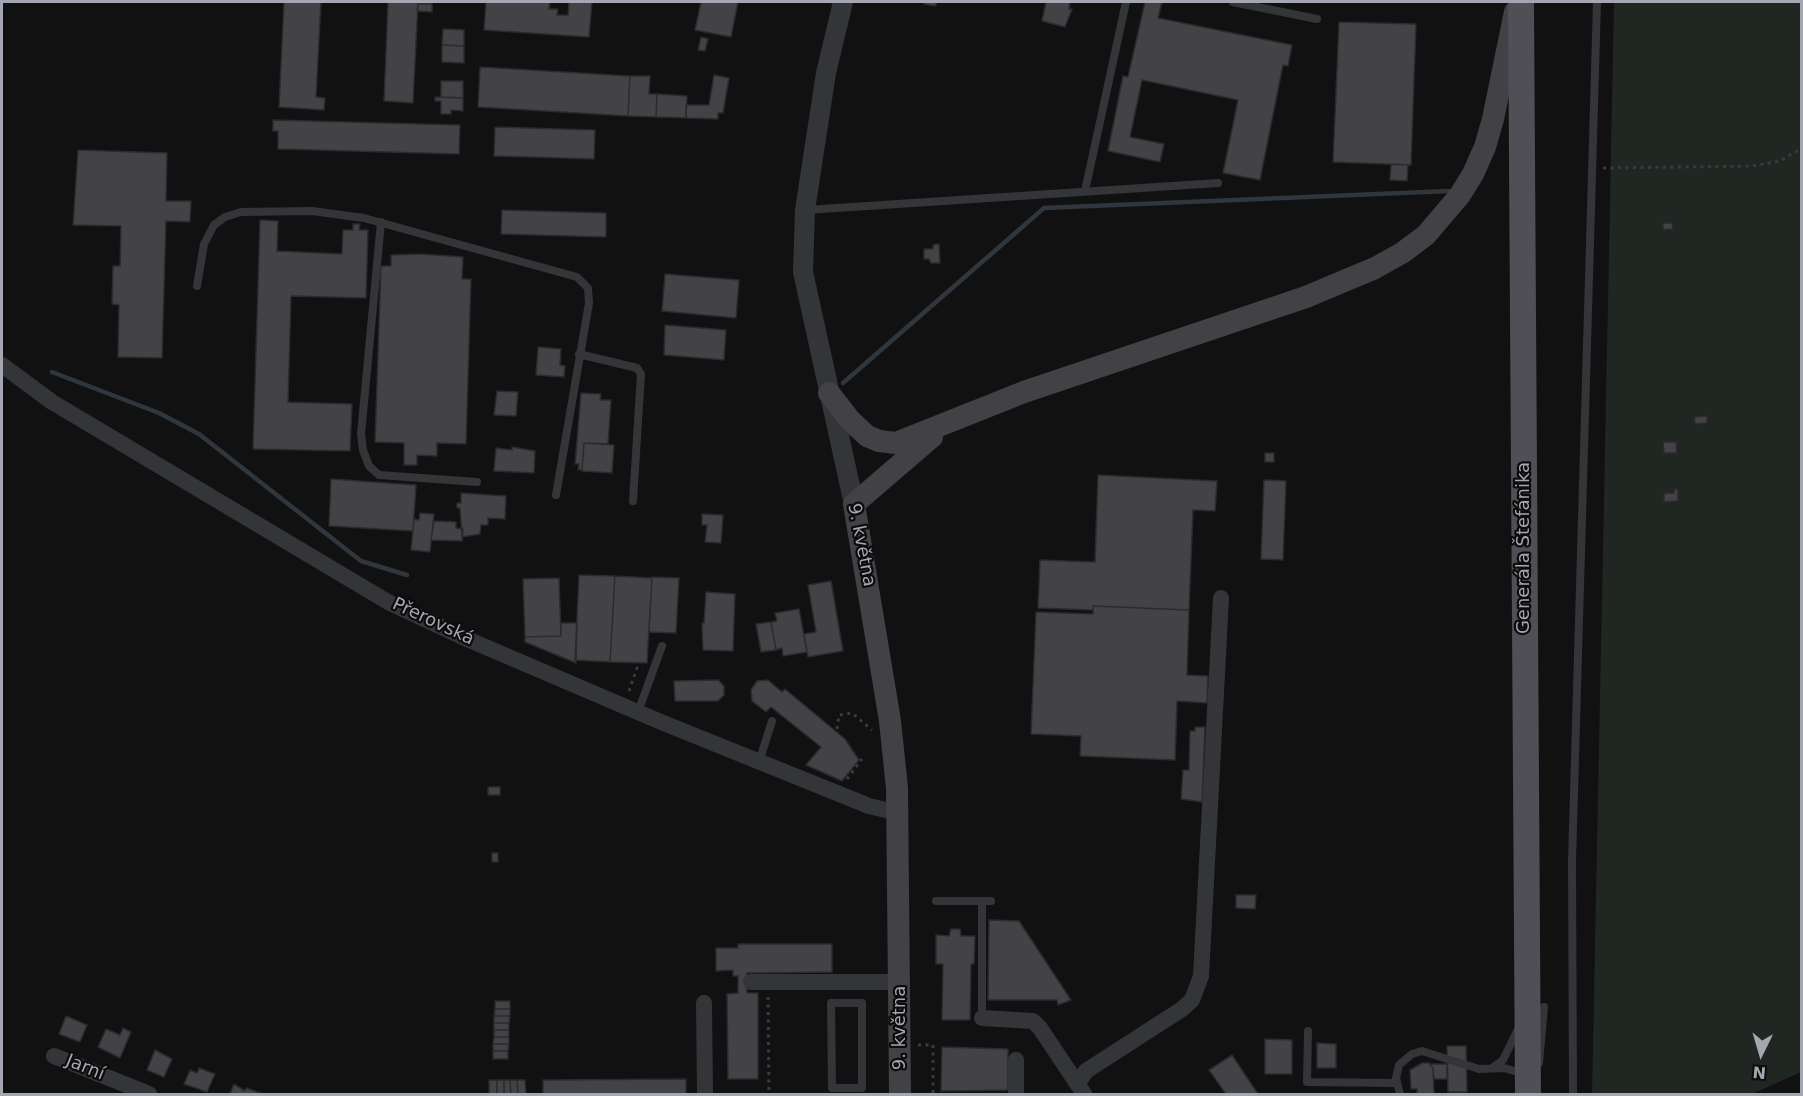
<!DOCTYPE html>
<meta charset="utf-8">
<style>
body{margin:0}
#map{position:relative;width:1803px;height:1096px;overflow:hidden;background:#111112;font-family:"DejaVu Sans",sans-serif}
canvas{display:block}
.frame{position:absolute;inset:0;border:3px solid #a4a6b1;pointer-events:none}
.north{position:absolute;left:1731px;top:1024px;width:60px;height:60px;-webkit-text-stroke:4px #0c0c0d;paint-order:stroke;rotate:185deg;font-size:16px;font-weight:700;line-height:24px;text-align:center;color:#a4a6b1}
.north::after{content:'';display:block;margin:auto;width:21px;height:27px;background:#a4a6b1;clip-path:polygon(50% 0,100% 100%,50% 72%,0 100%)}
</style>
<div id="map">
<canvas width="1803" height="1096"></canvas>
<div class="frame"></div>
<div class="north">N</div>
</div>
<script>
const g = document.querySelector('canvas').getContext('2d');
g.lineJoin = 'round';
function fill(path, color) {
  g.fillStyle = color;
  g.fill(path, 'evenodd');
}
function toPath(rows) {
  const path = new Path2D();
  for (const r of rows) {
    path.moveTo(r[0], r[1]);
    for (let i = 2; i < r.length; i += 2) path.lineTo(r[i], r[i + 1]);
  }
  return path;
}
function stroke(path, color, width, dash) {
  g.strokeStyle = color;
  g.lineWidth = width;
  g.lineCap = dash ? 'butt' : 'round';
  g.setLineDash(dash || []);
  g.stroke(path);
}
function label(font, color, halo, rows, align = 'center') {
  g.font = font + ' "DejaVu Sans",sans-serif';
  g.lineWidth = 4.5;
  g.setLineDash([]);
  g.textBaseline = 'middle';
  g.strokeStyle = halo;
  g.fillStyle = color;
  for (const [text, x, y, turn = 0] of rows) {
    g.save();
    g.translate(x, y);
    g.rotate((+turn || 0) * Math.PI / 180);
    g.textAlign = isNaN(turn) ? turn : align;
    if (halo) g.strokeText(text, 0, 0);
    g.fillText(text, 0, 0);
    g.restore();
  }
}
fill(toPath([
 [1614,2,1801,2,1801,1072,1752,1094,1592,1094]
]), '#202621');
stroke(toPath([
 [52,372,159,413,199,434,361,561,407,575],
 [843,383,1044,208,1449,191]
]), '#30363d', 4.5);
const building = toPath([
 [284,2,321,2,316,97,325,98,324,110,279,107,284,2],
 [388,2,418,2,413,103,384,101,388,2],
 [418,2,432,2,432,4,418,4,418,2],
 [486,2,550,2,549,9,558,9,557,15,568,15,569,2,592,2,589,37,484,30,486,2],
 [701,2,738,2,731,37,695,30,701,2],
 [924,2,936,2,936,6,924,4,924,2],
 [1046,2,1070,2,1069,9,1072,9,1065,27,1042,21,1046,2],
 [1145,2,1162,2,1158,18,1292,45,1288,66,1283,65,1260,180,1223,173,1238,100,1142,80,1130,137,1164,144,1160,162,1108,151,1123,76,1128,77,1145,2],
 [418,4,432,4,432,12,417,11,418,4],
 [1339,22,1416,24,1411,165,1333,162,1339,22],
 [443,29,464,30,464,46,442,45,443,29],
 [701,37,708,39,705,51,698,50,701,37],
 [442,45,464,46,464,63,442,62,442,45],
 [480,67,630,76,628,116,478,107,480,67],
 [714,75,729,78,723,113,718,113,718,119,686,118,686,105,709,105,714,75],
 [630,76,650,76,649,94,657,94,656,117,628,116,630,76],
 [441,81,463,81,463,98,441,97,441,81],
 [657,94,687,96,686,118,656,117,657,94],
 [435,97,463,98,463,111,451,110,451,114,441,114,441,101,435,101,435,97],
 [273,120,460,125,459,154,278,149,278,131,273,131,273,120],
 [495,127,595,130,594,159,494,156,495,127],
 [78,150,167,153,166,201,191,201,190,222,166,221,162,358,118,357,119,305,112,304,113,266,120,266,121,226,73,225,78,150],
 [1391,164,1408,165,1407,181,1390,180,1391,164],
 [502,210,606,213,606,237,501,234,502,210],
 [260,220,278,221,277,251,342,254,343,230,353,230,353,224,360,224,359,230,368,230,366,298,291,296,288,402,352,404,350,451,253,449,260,220],
 [1663,223,1672,223,1673,229,1663,230,1663,223],
 [939,244,940,263,931,263,929,259,924,259,924,249,933,249,933,245,939,244],
 [421,254,463,257,462,279,471,279,466,444,437,443,437,456,417,455,417,465,404,465,404,443,375,442,381,266,391,266,391,255,421,254],
 [665,274,739,280,736,318,662,311,665,274],
 [665,325,726,330,724,360,664,355,665,325],
 [538,347,561,349,560,365,565,366,564,377,536,375,538,347],
 [497,391,518,392,516,416,494,415,497,391],
 [581,393,601,394,600,400,611,400,608,444,584,443,582,470,578,470,579,464,575,464,581,393],
 [1707,416,1707,423,1695,424,1694,417,1707,416],
 [1663,442,1676,442,1677,453,1664,453,1663,442],
 [584,443,614,445,612,473,582,471,584,443],
 [512,447,535,451,534,473,494,471,496,448,512,450,512,447],
 [1265,453,1274,453,1274,462,1265,462,1265,453],
 [1098,475,1217,481,1215,511,1193,510,1189,610,1093,606,1093,610,1038,608,1040,560,1095,562,1098,475],
 [331,479,416,485,413,531,329,526,331,479],
 [1264,480,1286,481,1283,560,1261,559,1264,480],
 [1674,489,1678,489,1678,501,1664,502,1664,493,1674,493,1674,489],
 [461,493,506,496,505,519,488,518,488,525,481,525,480,534,462,537,460,508,457,508,457,503,461,503,461,493],
 [420,513,434,514,430,552,411,550,414,519,419,520,420,513],
 [702,514,723,515,721,543,705,542,707,525,702,525,702,514],
 [434,521,456,522,456,528,463,529,462,541,431,540,434,521],
 [579,575,615,576,610,662,575,660,579,575],
 [615,576,652,578,647,663,610,662,615,576],
 [652,577,679,578,676,633,649,632,652,577],
 [559,578,561,636,525,637,523,579,559,578],
 [831,581,843,651,808,657,804,634,816,632,808,585,831,581],
 [706,592,735,594,733,651,703,650,702,623,704,623,706,592],
 [1093,606,1189,610,1187,675,1208,676,1207,703,1177,701,1175,760,1080,756,1081,736,1031,734,1036,612,1093,614,1093,606],
 [799,609,807,652,783,656,782,648,776,650,771,622,777,621,775,613,799,609],
 [771,622,776,650,761,652,756,624,771,622],
 [561,623,577,623,576,663,525,642,525,637,561,636,561,623],
 [718,680,724,686,724,695,718,701,675,701,674,681,718,680],
 [768,680,782,692,785,689,845,739,859,760,842,781,806,765,821,747,771,707,766,712,752,701,751,690,757,681,768,680],
 [1195,727,1205,727,1202,802,1181,799,1183,770,1189,770,1190,731,1195,731,1195,727],
 [488,787,500,787,500,795,488,795,488,787],
 [492,853,498,853,498,862,492,862,492,853],
 [1236,895,1256,895,1255,909,1236,908,1236,895],
 [989,920,1019,921,1071,1000,1058,1005,1057,1000,988,1000,989,920],
 [951,929,960,929,961,936,975,936,974,964,971,964,970,1020,942,1020,943,964,936,964,936,935,949,936,951,929],
 [738,944,832,944,832,972,747,973,747,993,758,993,758,1079,728,1079,727,994,738,993,738,976,733,976,733,970,716,971,716,948,738,948,738,944],
 [495,1001,510,1001,510,1009,495,1009,495,1001],
 [495,1009,510,1009,510,1016,494,1016,495,1009],
 [66,1016,87,1025,80,1042,59,1034,66,1016],
 [494,1016,510,1016,509,1023,494,1023,494,1016],
 [494,1023,509,1023,509,1030,494,1030,494,1023],
 [123,1028,131,1032,120,1058,98,1047,106,1029,120,1035,123,1028],
 [494,1030,509,1030,509,1037,494,1037,494,1030],
 [494,1037,509,1037,509,1044,493,1044,494,1037],
 [1265,1039,1292,1040,1292,1074,1265,1074,1265,1039],
 [1317,1043,1336,1044,1336,1068,1317,1068,1317,1043],
 [493,1044,509,1044,508,1051,493,1051,493,1044],
 [1447,1046,1466,1046,1467,1092,1448,1092,1447,1046],
 [942,1047,1008,1049,1008,1090,941,1091,942,1047],
 [155,1050,172,1059,164,1077,147,1070,155,1050],
 [493,1051,508,1051,508,1059,493,1059,493,1051],
 [1232,1055,1258,1094,1226,1094,1209,1070,1232,1055],
 [1422,1063,1429,1063,1433,1068,1434,1094,1417,1094,1417,1089,1411,1089,1410,1070,1422,1063],
 [1430,1064,1447,1064,1447,1079,1434,1079,1433,1068,1430,1064],
 [199,1068,215,1074,207,1092,184,1084,190,1070,197,1073,199,1068],
 [686,1079,686,1094,543,1094,543,1080,686,1079],
 [489,1080,497,1080,497,1094,489,1094,489,1080],
 [497,1080,504,1080,504,1094,497,1094,497,1080],
 [504,1080,510,1080,511,1094,504,1094,504,1080],
 [510,1080,517,1080,518,1094,511,1094,510,1080],
 [517,1080,525,1080,526,1094,518,1094,517,1080],
 [234,1084,245,1091,246,1088,263,1094,230,1094,234,1084]
]);
fill(building, '#434347');
stroke(building, '#2b2b2e', 1.5);
stroke(toPath([
 [1603,168,1752,166,1780,161,1802,148],
 [629,691,637,668,643,669],
 [837,729,839,715,852,713,872,730],
 [847,779,862,759],
 [768,997,769,1094],
 [918,1045,933,1045,933,1094]
]), '#3b3b3f', 3, [3, 4.5]);
stroke(toPath([
 [1233,2,1317,19],
 [1085,191,1126,2],
 [806,210,1218,183],
 [381,222,361,434,363,450,369,466,379,475,477,482],
 [197,286,204,244,214,225,225,217,241,212,312,211,364,218,577,277,588,288,589,303,556,495],
 [579,354,637,368,641,374,633,501],
 [638,712,662,646],
 [759,762,772,721],
 [936,901,991,901],
 [831,1003,862,1003,862,1088,832,1088,831,1003],
 [982,1018,982,901],
 [1308,1031,1307,1082,1396,1083],
 [1539,1063,1544,1007],
 [1492,1068,1503,1060,1519,1027],
 [1400,1094,1396,1078,1399,1065,1412,1054,1422,1051,1479,1069,1504,1068,1525,1074],
 [1573,1094,1572,861,1597,2]
]), '#343539', 8);
stroke(toPath([
 [2,365,52,402,388,602,467,639,661,722,869,806,898,813],
 [751,982,899,982],
 [704,1003,705,1094],
 [982,1018,1033,1021,1040,1028,1084,1094],
 [54,1056,149,1094],
 [1078,1083,1086,1071,1182,1009,1192,1000,1201,976,1221,598],
 [1016,1094,1016,1060]
]), '#343539', 16);
stroke(toPath([
 [843,2,826,73,805,210,803,272,854,504]
]), '#343539', 20);
stroke(toPath([
 [829,393,850,420,867,436,879,441,896,443,1024,392,1306,297,1375,268,1402,253,1426,235,1460,195,1473,174,1485,147,1493,119,1515,12],
 [900,1094,897,788,890,721,854,504,932,437]
]), '#414146', 22);
stroke(toPath([
 [1521,2,1528,1094]
]), '#4f4f55', 26);
label('18px', '#a4a6b1', '#0c0c0d', [
 ["9. května",861,545,79],
 ["Generála Štefánika",1524,548,-90],
 ["Přerovská",433,622,25],
 ["9. května",900,1028,-90],
 ["Jarní",85,1068,22]
]);
</script>
